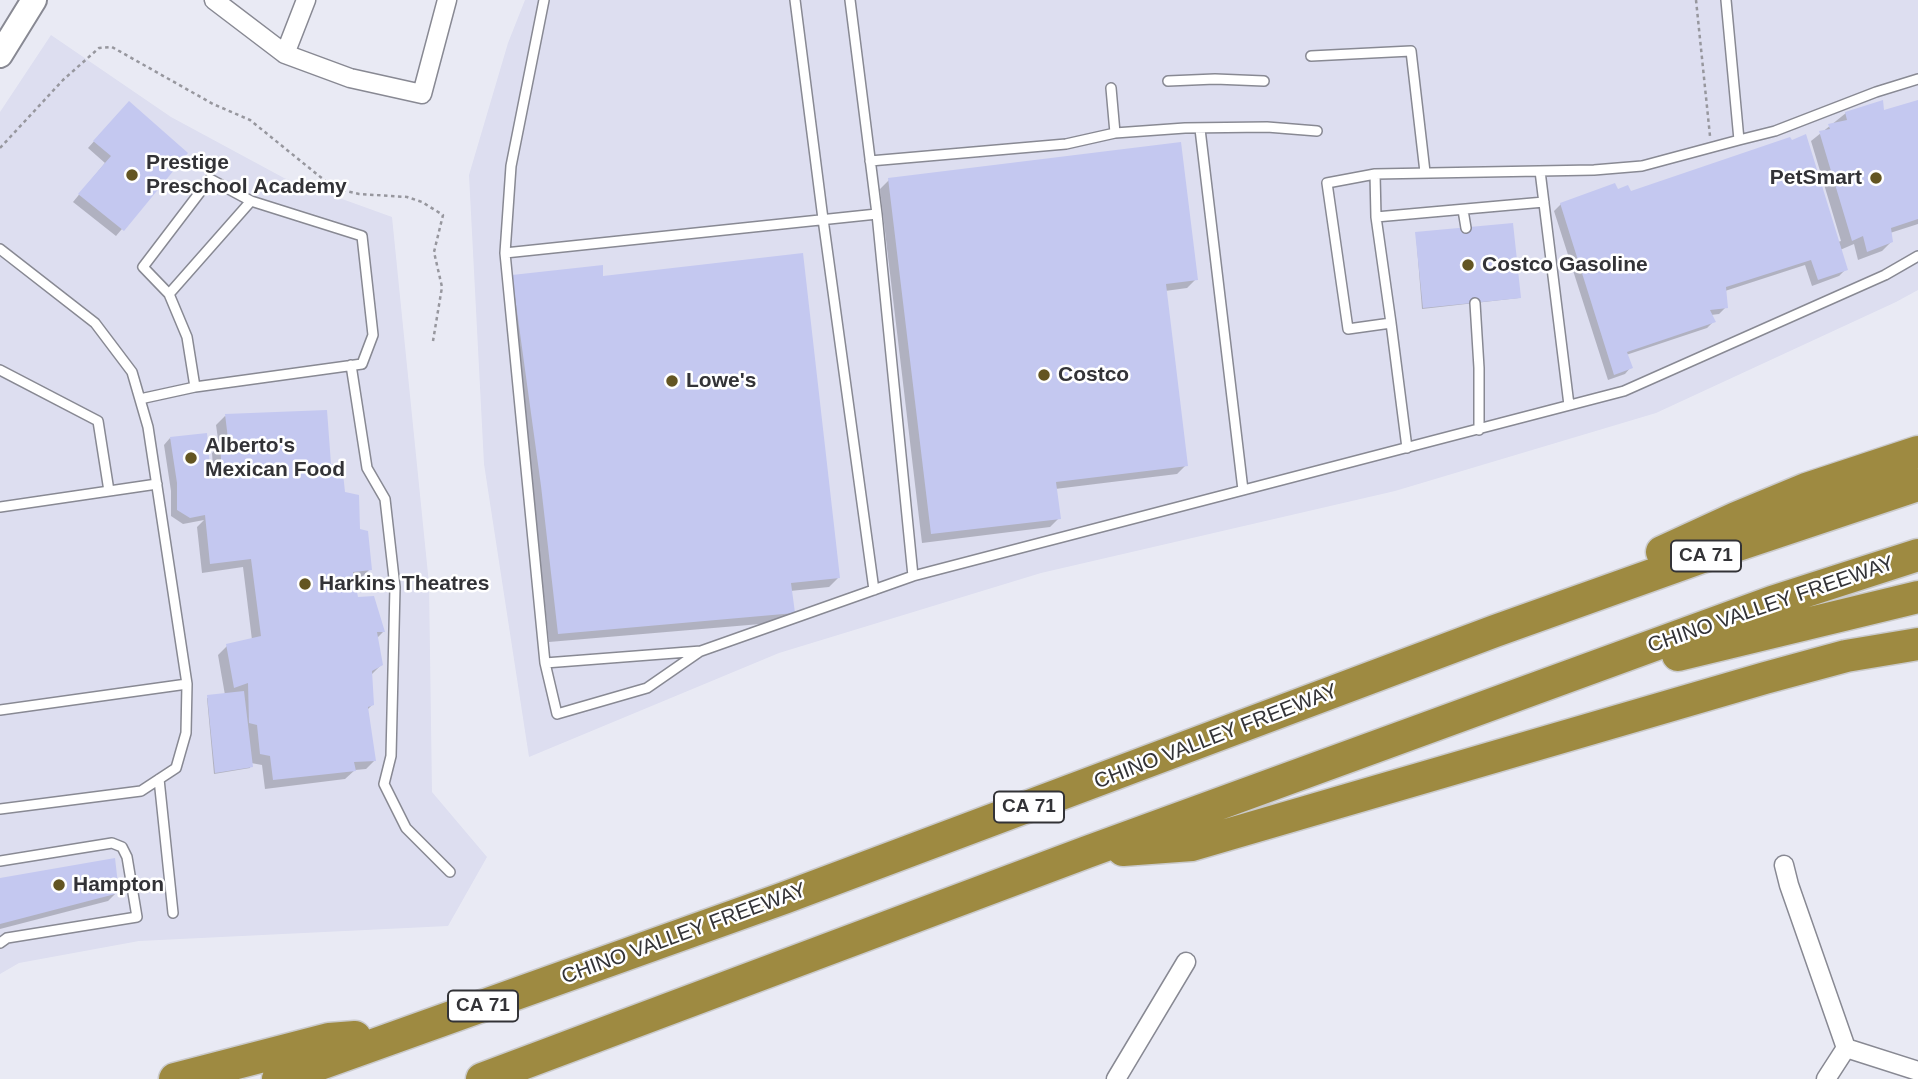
<!DOCTYPE html>
<style>
body{margin:0}
canvas{display:block;background:#e9eaf4}
</style>
<canvas width="1918" height="1079"></canvas>
<script>
const g = document.querySelector('canvas').getContext('2d');
g.lineJoin = 'round';
function fill(path, color) {
  g.fillStyle = color;
  g.fill(path, 'evenodd');
}
function toPath(rows) {
  const path = new Path2D();
  for (const r of rows) {
    path.moveTo(r[0], r[1]);
    for (let i = 2; i < r.length; i += 2) path.lineTo(r[i], r[i + 1]);
  }
  return path;
}
function stroke(path, color, width, dash) {
  g.strokeStyle = color;
  g.lineWidth = width;
  g.lineCap = dash ? 'butt' : 'round';
  g.setLineDash(dash || []);
  g.stroke(path);
}
function label(font, color, halo, rows, align = 'center') {
  g.font = font + ' Helvetica,sans-serif';
  g.lineWidth = 5;
  g.setLineDash([]);
  g.textBaseline = 'middle';
  g.strokeStyle = halo;
  g.fillStyle = color;
  for (const [text, x, y, turn = 0] of rows) {
    g.save();
    g.translate(x, y);
    g.rotate((+turn || 0) * Math.PI / 180);
    g.textAlign = isNaN(turn) ? turn : align;
    if (halo) g.strokeText(text, 0, 0);
    g.fillText(text, 0, 0);
    g.restore();
  }
}
fill(toPath([
 [525,0,1918,0,1918,290,1896,302,1656,413,1395,491,1041,573,779,653,529,757,484,464,469,175,508,43],
 [51,35,171,117,284,178,392,217,429,584,432,792,487,857,448,926,139,941,19,963,0,974,0,112]
]), '#dddef0');
fill(toPath([
 [1918,102,1918,224,1890,233,1891,242,1882,251,1858,260,1854,244,1840,250,1846,269,1839,276,1812,286,1805,265,1725,291,1726,307,1719,314,1711,315,1714,321,1707,328,1626,355,1631,367,1625,374,1608,380,1554,211,1561,204,1618,191,1838,242,1841,241,1811,141,1846,113,1883,112],
 [122,110,186,153,116,236,73,202,105,163,88,148],
 [889,180,1196,279,1187,288,1165,291,1186,465,1177,474,1055,489,1059,518,1050,527,922,543,880,189],
 [1416,234,1519,298,1422,309],
 [513,277,838,578,829,587,790,591,793,613,784,622,549,642,533,496,504,286],
 [225,416,329,466,358,530,370,569,361,578,352,579,356,599,383,632,377,638,381,665,372,674,372,705,367,710,375,760,366,769,355,770,345,779,265,789,262,765,251,763,250,768,214,774,207,698,225,695,218,655,227,646,252,640,243,567,202,573,197,527,204,520,183,524,171,516,171,491,164,445,170,438,209,481,214,480,212,453,219,446,216,425],
 [0,880,117,892,108,901,0,929]
]), '#0003');
fill(toPath([
 [1883,100,1884,110,1918,100,1918,219,1891,228,1893,242,1867,252,1863,236,1852,241,1819,131,1830,129,1828,124,1847,120,1845,112],
 [129,101,188,153,124,231,78,194,111,156,93,141],
 [1806,134,1848,270,1818,280,1811,260,1726,287,1728,308,1710,310,1716,322,1627,352,1633,368,1614,375,1560,203,1615,183,1618,189,1628,185,1631,191,1790,137,1792,140],
 [1181,142,1198,280,1166,284,1188,466,1056,482,1061,519,931,534,888,178],
 [1513,223,1521,298,1423,308,1415,232],
 [803,253,840,578,791,583,795,613,558,634,541,486,512,275,603,265,603,276],
 [327,410,331,464,342,464,345,492,359,495,360,529,368,531,372,570,353,572,358,597,374,596,385,632,377,632,383,665,372,671,374,705,368,707,376,761,354,762,356,771,273,780,270,756,260,754,257,725,249,723,248,683,234,688,226,644,261,636,251,559,210,564,205,515,190,518,177,510,177,483,170,437,207,433,211,479,222,476,220,442,228,439,225,414],
 [244,691,253,767,215,773,207,695],
 [115,858,119,893,0,924,0,878]
]), '#c4c8f0');
const service = toPath([
 [544,0,511,166,505,253,877,214],
 [795,0,823,219,874,590],
 [850,0,877,214,913,576],
 [1311,56,1411,51,1425,172],
 [1168,81,1215,79,1264,81],
 [1111,88,1115,133],
 [1200,129,1243,490],
 [1739,140,1775,131,1876,92,1918,79],
 [870,161,1066,144,1115,133,1185,128,1267,127,1317,131],
 [1540,171,1569,405],
 [1375,174,1594,170,1642,166,1739,140,1726,0],
 [1463,210,1466,228],
 [1376,217,1544,202],
 [0,249,95,323,132,372,148,427,187,684,186,733,176,768,141,791,0,809],
 [505,253,545,663,557,714,647,688,699,652],
 [169,294,251,201],
 [1475,303,1479,368,1479,430],
 [1391,323,1376,217,1375,174,1327,183,1348,329,1391,323,1407,448],
 [351,365,367,468,385,499,395,587,391,756,384,784,406,828,450,872],
 [0,370,98,421,109,491],
 [140,399,195,387,187,337,169,294,143,267,210,179,251,201,362,236,373,335,362,364,195,387],
 [0,507,157,484],
 [545,663,701,651,913,576,1624,391,1885,275,1918,256],
 [0,710,187,684],
 [159,779,173,913],
 [0,861,112,843,122,847,127,857,137,917,7,938,0,943]
]);
const minor = toPath([
 [214,0,285,54,350,78,422,94,447,0],
 [285,54,306,0],
 [1784,865,1789,885,1846,1048],
 [1846,1048,1918,1071],
 [1116,1079,1186,962],
 [1826,1079,1846,1048]
]);
const secondary = toPath([
 [0,55,34,0]
]);
const motorway = toPath([
 [1662,552,1736,518,1806,489,1918,452],
 [1678,655,1918,597],
 [1123,850,1192,845,1765,678,1846,656,1918,644],
 [175,1079,329,1039,355,1037],
 [278,1079,784,898,1495,631,1708,555,1918,485],
 [482,1079,1087,852,1772,602,1918,555]
]);
stroke(service, '#888993', 12);
stroke(minor, '#888993', 21);
stroke(secondary, '#888993', 28);
stroke(motorway, '#cacacb', 35);
stroke(toPath([
 [1696,0,1710,136],
 [0,148,63,80,99,48,112,47,213,104,250,120,334,188,359,194,407,197,422,202,443,215,434,252,442,287,433,341]
]), '#97979e', 2.5, [3.5, 3.5]);
stroke(service, '#fff', 9);
stroke(minor, '#fff', 18);
stroke(secondary, '#fff', 24);
stroke(motorway, '#9e8a41', 32);
for (const [x, y, r, color] of [
 [132,175,7,"#635522"],
 [1876,178,7,"#635522"],
 [1468,265,7,"#635522"],
 [1044,375,7,"#635522"],
 [672,381,7,"#635522"],
 [191,458,7,"#635522"],
 [305,584,7,"#635522"],
 [59,885,7,"#635522"]
]) {
  const dot = new Path2D();
  dot.arc(x, y, r, 0, 2 * Math.PI);
  g.fillStyle = color;
  g.fill(dot);
  stroke(dot, '#fff', 2.5);
}
for (const [x, y, w] of [
 [1706,556,70],
 [1029,807,70],
 [483,1006,70]
]) {
  const box = new Path2D();
  box.roundRect(x - w / 2, y - 15.5, w, 31, 5);
  g.fillStyle = '#fff';
  g.fill(box);
  stroke(box, '#333337', 2);
}
label('bold 19px', '#333337', null, [
 ["CA 71",1706,556],
 ["CA 71",1029,807],
 ["CA 71",483,1006]
]);
label('bold 21px', '#333337', '#fff', [
 ["Prestige",146,163],
 ["Preschool Academy",146,187],
 ["PetSmart",1862,178,"right"],
 ["Costco Gasoline",1482,265],
 ["Costco",1058,375],
 ["Lowe's",686,381],
 ["Alberto's",205,446],
 ["Mexican Food",205,470],
 ["Harkins Theatres",319,584],
 ["Hampton",73,885]
], 'left');
label('21px', '#333337', '#fff', [
 ["CHINO VALLEY FREEWAY",1771,605,-19],
 ["CHINO VALLEY FREEWAY",1216,737,-21],
 ["CHINO VALLEY FREEWAY",684,934,-20]
]);
</script>
